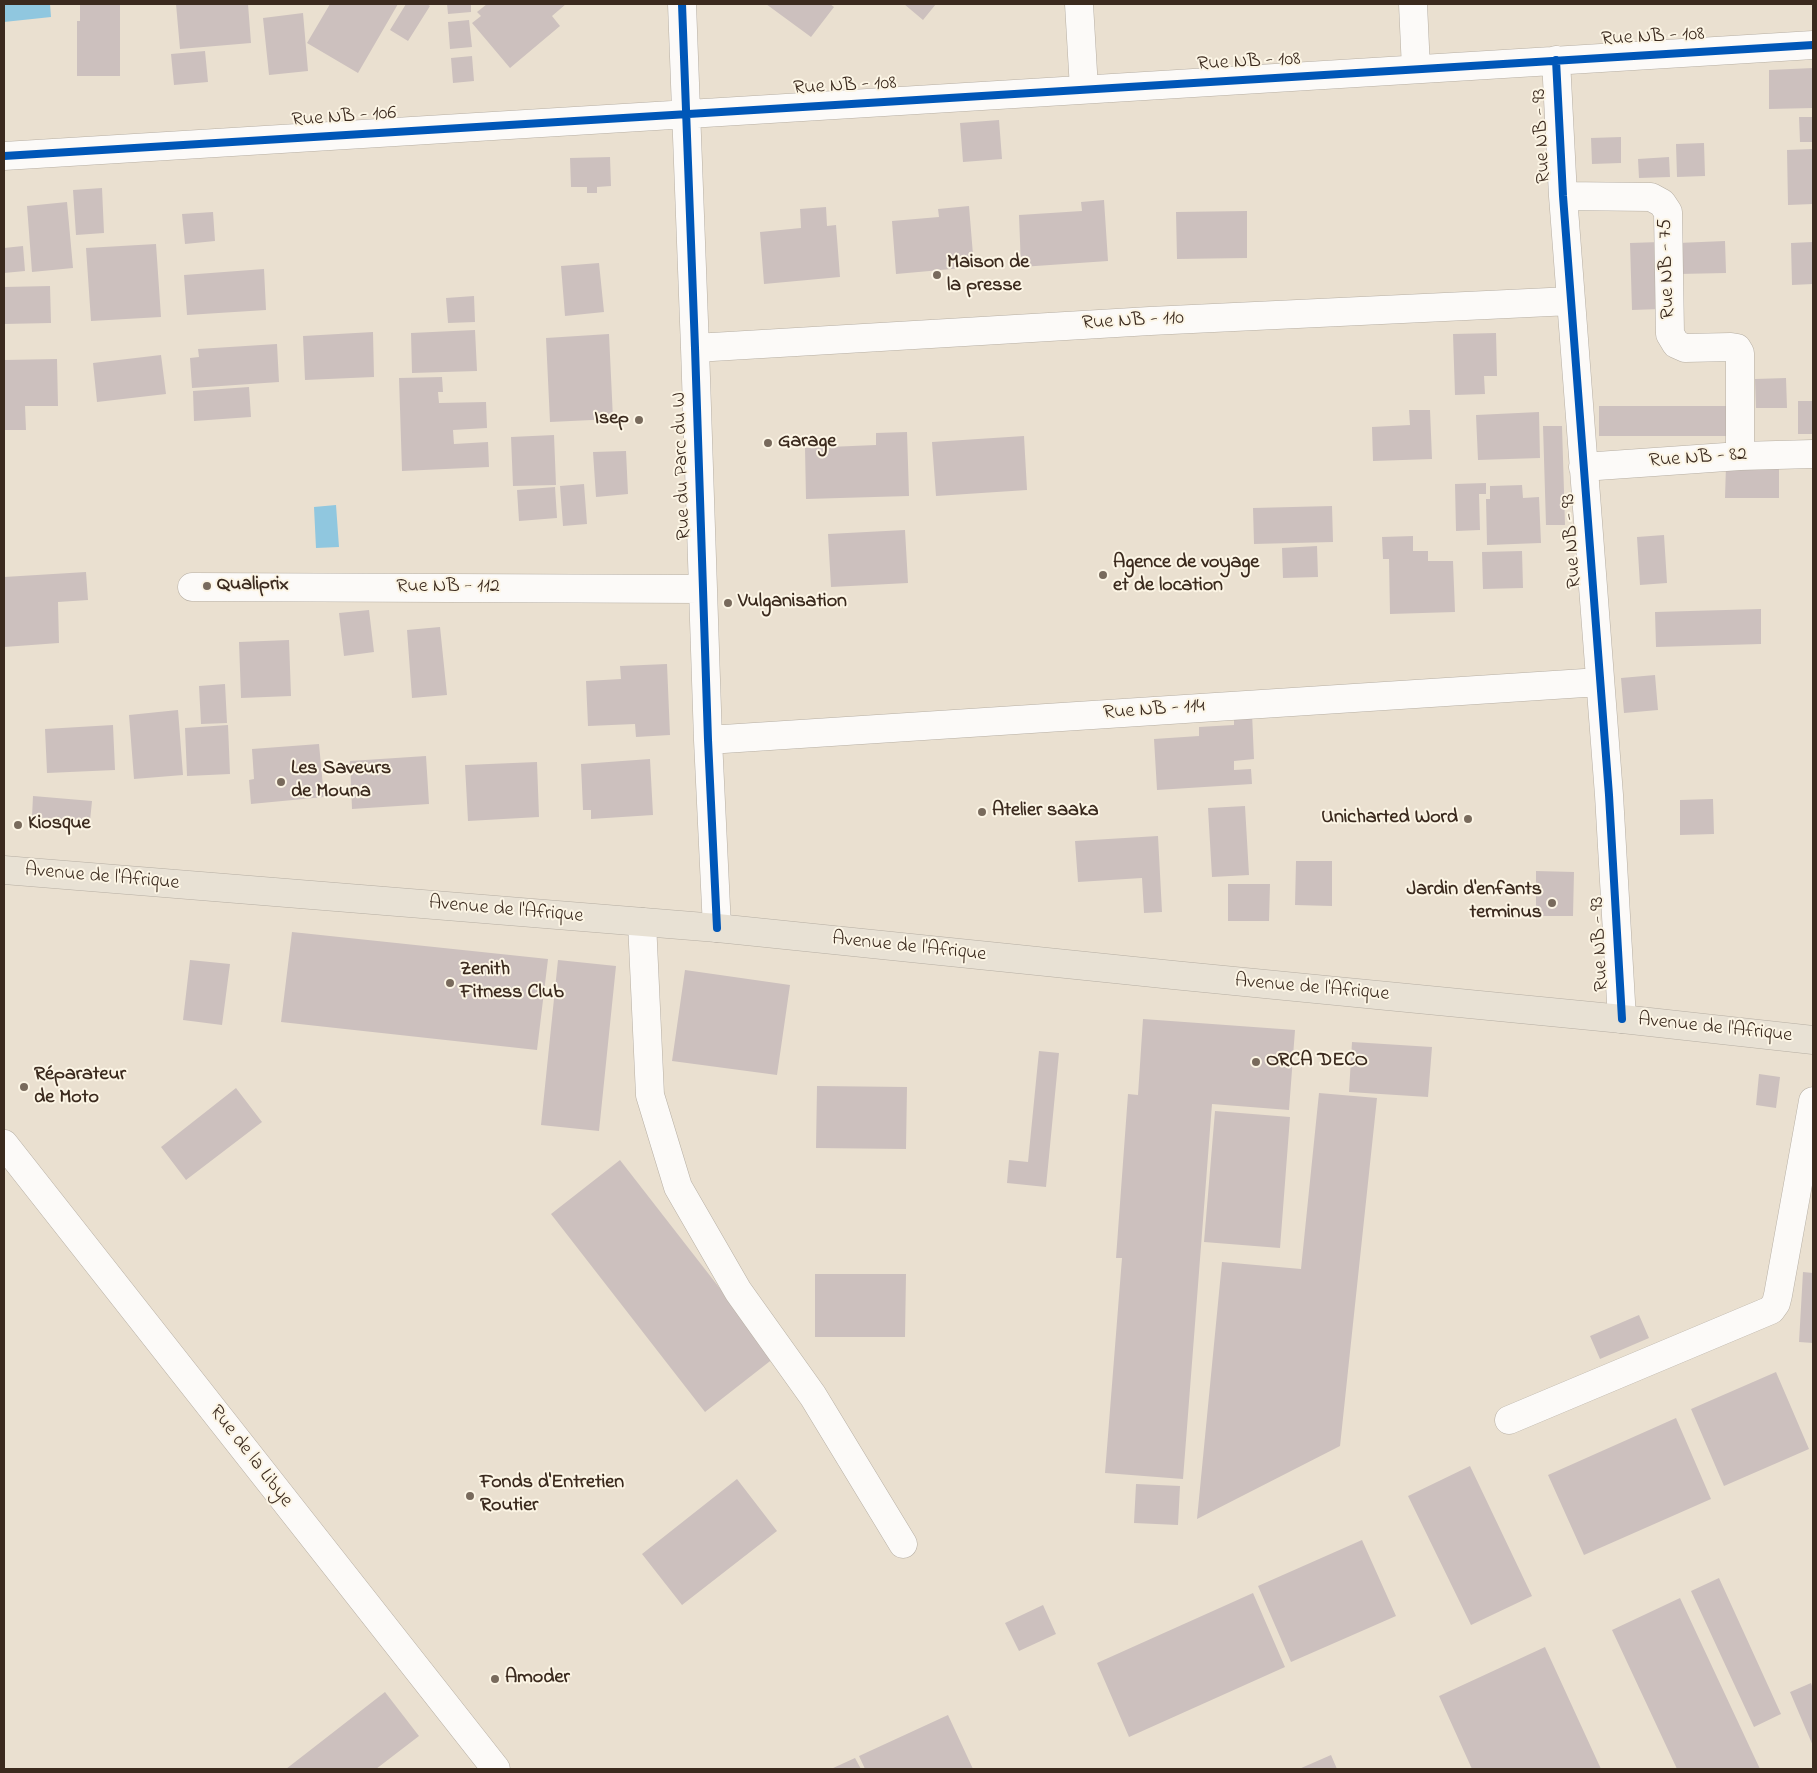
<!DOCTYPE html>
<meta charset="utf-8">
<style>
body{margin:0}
#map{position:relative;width:1817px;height:1773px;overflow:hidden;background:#eae0d0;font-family:"Indie Flower",sans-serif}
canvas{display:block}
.frame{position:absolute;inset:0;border:5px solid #3b2a1e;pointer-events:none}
</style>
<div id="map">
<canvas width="1817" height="1773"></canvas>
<div class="frame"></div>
</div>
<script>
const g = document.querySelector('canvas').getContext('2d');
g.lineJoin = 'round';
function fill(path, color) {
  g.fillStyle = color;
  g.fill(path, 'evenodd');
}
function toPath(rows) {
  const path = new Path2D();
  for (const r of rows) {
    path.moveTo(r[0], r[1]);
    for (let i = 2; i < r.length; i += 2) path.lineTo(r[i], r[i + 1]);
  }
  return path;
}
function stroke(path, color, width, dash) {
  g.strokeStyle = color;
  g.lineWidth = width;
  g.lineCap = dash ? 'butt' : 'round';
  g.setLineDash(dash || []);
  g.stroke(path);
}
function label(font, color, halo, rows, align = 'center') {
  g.font = font + ' "Indie Flower",sans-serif';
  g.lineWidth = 4;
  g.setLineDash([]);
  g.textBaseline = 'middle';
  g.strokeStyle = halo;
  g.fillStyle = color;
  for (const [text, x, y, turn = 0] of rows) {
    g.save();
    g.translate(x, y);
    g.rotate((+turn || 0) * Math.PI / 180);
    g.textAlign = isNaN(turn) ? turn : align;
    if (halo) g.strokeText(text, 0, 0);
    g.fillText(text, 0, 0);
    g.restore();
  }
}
fill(toPath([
 [4,4,50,4,51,17,4,22],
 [336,505,339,547,316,548,314,507]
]), '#90c7df');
fill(toPath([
 [80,4,120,4,120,76,77,76,77,21,80,21],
 [176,4,248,4,251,43,180,49],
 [330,4,398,4,358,73,307,43],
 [406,4,427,4,430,6,408,41,390,30],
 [447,4,471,4,471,12,448,14],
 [487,4,566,4,552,16,560,26,510,68,472,23,481,16,477,12],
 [766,4,830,4,834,7,811,37],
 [904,4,936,4,923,20],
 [303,13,308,71,269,75,263,18],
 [469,20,472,47,450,49,448,22],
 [205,51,208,82,174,85,171,54],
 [472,56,474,81,453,83,451,58],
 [1813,68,1813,108,1769,109,1769,70],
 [1799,117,1813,117,1813,142,1800,142],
 [999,120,1002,159,963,162,960,123],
 [1621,137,1621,163,1592,164,1591,138],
 [1704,143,1705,176,1677,177,1676,144],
 [1813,149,1813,204,1788,205,1787,150],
 [610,157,611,186,597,187,597,193,587,193,587,187,571,187,570,158],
 [1669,157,1670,177,1639,178,1638,159],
 [102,188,104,233,76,235,73,190],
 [1104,200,1108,261,1021,267,1019,215,1082,211,1081,202],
 [67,202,73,268,32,272,27,206],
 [969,206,974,267,896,274,892,221,939,217,938,209],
 [826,207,827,226,836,225,840,277,764,284,760,232,801,228,800,209],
 [1247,211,1247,258,1177,259,1176,212],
 [213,212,215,241,185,244,182,214],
 [1725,241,1726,273,1679,274,1678,243],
 [1660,242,1661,309,1632,310,1630,243],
 [1813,242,1813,284,1792,285,1791,243],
 [156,244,161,317,91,321,86,248],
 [23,246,25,271,4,273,4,248],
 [599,263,604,312,565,316,561,266],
 [264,269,266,310,187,315,184,275],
 [50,286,51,323,4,324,4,287],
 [474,296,475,322,448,323,446,298],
 [475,330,477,371,412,373,411,333],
 [373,332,374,377,305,380,303,336],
 [1496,333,1497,376,1484,376,1485,394,1455,395,1453,334],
 [609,334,613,419,550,422,546,338],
 [277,344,279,382,192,388,190,358,199,357,198,349],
 [161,355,166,394,97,402,93,363],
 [57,359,58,406,25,406,26,430,4,430,4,360],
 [442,377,443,392,438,392,439,403,486,402,487,428,453,430,454,444,488,442,489,467,402,471,399,378],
 [1786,378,1787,408,1756,408,1755,379],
 [249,387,251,417,194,421,193,391],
 [1798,401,1813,401,1813,434,1798,434],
 [1599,406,1730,406,1730,436,1599,436],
 [1409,410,1430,410,1432,459,1373,461,1372,427,1410,425],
 [1539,412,1540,458,1478,460,1476,415],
 [1543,426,1562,426,1565,525,1546,525],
 [907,432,909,496,806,499,805,448,876,445,876,433],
 [554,435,556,485,513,486,511,437],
 [1024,436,1027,490,936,496,932,442],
 [626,451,628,494,596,497,593,452],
 [1726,466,1779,466,1779,498,1725,498],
 [1486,483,1486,494,1479,494,1480,530,1456,531,1455,484],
 [584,484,587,524,563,526,560,486],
 [1522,485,1523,498,1539,497,1541,543,1487,545,1486,499,1490,499,1490,486],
 [555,487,557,518,519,521,517,490],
 [1332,506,1333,542,1254,544,1253,508],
 [905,530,908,583,831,587,828,534],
 [1664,535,1667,583,1640,585,1637,537],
 [1413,536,1413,551,1428,551,1428,561,1453,561,1455,612,1390,614,1389,559,1383,559,1382,537],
 [1317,546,1318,577,1283,578,1282,548],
 [1522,551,1523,588,1483,589,1482,552],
 [86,572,88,600,58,602,59,643,4,647,4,577],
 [1761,609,1761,644,1656,647,1655,612],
 [369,610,374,652,344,656,339,613],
 [440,627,447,695,412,698,407,630],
 [289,640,291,696,241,698,239,642],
 [667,664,670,735,636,737,635,724,588,726,586,681,621,679,620,666],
 [1655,675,1658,710,1624,713,1621,678],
 [225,684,227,723,201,724,199,686],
 [178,710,183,775,134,779,129,715],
 [1252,713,1254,759,1234,761,1234,770,1251,769,1252,784,1157,790,1154,739,1199,736,1199,727,1234,725,1234,714],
 [113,725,115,770,47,773,45,729],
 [228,725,230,774,187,776,185,728],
 [319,744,324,797,251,804,249,780,254,779,252,749],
 [426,756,429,804,352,809,350,761],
 [650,759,653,815,591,819,591,810,583,810,581,764],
 [537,762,539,817,468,821,465,765],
 [33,796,92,801,90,821,32,817],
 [1713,799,1714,834,1680,835,1680,800],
 [1245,806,1249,875,1212,877,1208,808],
 [1158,836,1162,912,1144,913,1142,878,1078,882,1075,841],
 [1296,861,1332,861,1332,906,1295,905],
 [1536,871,1574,872,1573,916,1536,916],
 [1228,884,1270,884,1269,921,1228,921],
 [292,932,548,959,537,1050,281,1022],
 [190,960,230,964,222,1025,183,1020],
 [558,960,616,966,599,1131,541,1125],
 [685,970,790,985,777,1075,672,1061],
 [1143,1019,1295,1030,1289,1110,1212,1104,1183,1479,1105,1473,1122,1258,1116,1258,1128,1094,1138,1095],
 [1352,1042,1432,1047,1428,1097,1349,1092],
 [1039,1051,1059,1053,1046,1187,1007,1183,1009,1160,1028,1162],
 [1759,1074,1780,1077,1776,1108,1756,1105],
 [817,1086,907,1087,906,1149,816,1148],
 [236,1088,262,1122,186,1180,161,1147],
 [1319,1093,1377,1098,1340,1446,1197,1519,1222,1262,1301,1269],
 [1215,1111,1290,1117,1280,1248,1204,1242],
 [620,1160,774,1358,705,1412,551,1214],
 [1803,1272,1813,1273,1813,1343,1799,1342],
 [815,1274,906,1274,905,1337,815,1337],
 [1639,1315,1649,1338,1600,1359,1590,1336],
 [1776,1372,1809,1449,1724,1486,1691,1409],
 [1676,1418,1711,1499,1584,1555,1548,1475],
 [1470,1466,1532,1596,1471,1625,1408,1496],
 [737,1479,777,1531,682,1605,642,1554],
 [1136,1484,1180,1486,1178,1525,1134,1523],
 [1362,1540,1396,1616,1291,1662,1258,1586],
 [1719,1578,1781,1714,1754,1727,1691,1591],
 [1253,1593,1285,1667,1129,1737,1097,1663],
 [1680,1598,1760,1769,1677,1769,1612,1630],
 [1043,1605,1056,1634,1019,1651,1005,1623],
 [1545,1647,1601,1769,1472,1769,1439,1696],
 [1811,1683,1813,1689,1813,1746,1790,1692],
 [385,1692,419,1736,376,1769,286,1769],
 [948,1715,973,1769,865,1769,859,1756],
 [1331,1755,1337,1769,1299,1769],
 [855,1758,861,1769,831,1769]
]), '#ccc0be');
const minor = toPath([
 [682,4,695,348,708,740,717,928],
 [1079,4,1084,89],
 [1413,4,1416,69],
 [1556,60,1563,196,1609,795,1622,1019],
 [4,156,1813,45],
 [1563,196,1651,197,1662,203,1668,212,1670,334,1676,344,1685,348,1731,347,1737,348,1740,353,1740,456],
 [695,348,1150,321,1571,301],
 [1583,467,1740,456,1813,454],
 [192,587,703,589],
 [708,740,1600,682],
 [642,922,650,1095,678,1187,738,1291,813,1396,903,1544],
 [4,1144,496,1769],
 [1509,1420,1771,1310,1776,1303,1778,1295,1813,1101]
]);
const major = toPath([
 [4,870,717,928,1173,975,1622,1019,1813,1040]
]);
stroke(minor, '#b6aea3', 29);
stroke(major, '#b6aea3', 29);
stroke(minor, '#fcfaf8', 28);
stroke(major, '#e8e1d4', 28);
stroke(toPath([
 [682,4,695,348,708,740,717,928],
 [1556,60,1563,196,1609,795,1622,1019],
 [4,156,1813,45]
]), '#0057b8', 8);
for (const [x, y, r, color] of [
 [937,275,5,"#786a5c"],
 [639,420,5,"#786a5c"],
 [768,443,5,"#786a5c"],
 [1103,575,5,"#786a5c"],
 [207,586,5,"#786a5c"],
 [728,603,5,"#786a5c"],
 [281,782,5,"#786a5c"],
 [982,812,5,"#786a5c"],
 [1468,819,5,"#786a5c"],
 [18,825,5,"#786a5c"],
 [1552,903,5,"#786a5c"],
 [450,983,5,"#786a5c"],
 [1256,1062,5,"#786a5c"],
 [24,1087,5,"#786a5c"],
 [470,1496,5,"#786a5c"],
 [495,1679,5,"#786a5c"]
]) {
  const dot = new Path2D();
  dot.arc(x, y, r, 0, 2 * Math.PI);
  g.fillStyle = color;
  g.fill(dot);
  stroke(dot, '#fcf5e5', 2);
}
label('20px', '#3b2a1e', '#fcf5e5', [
 ["Rue NB - 108",1653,38,-3],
 ["Rue NB - 108",1249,63,-3],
 ["Rue NB - 108",845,87,-3],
 ["Rue NB - 106",344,118,-4],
 ["Rue NB - 93",1543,136,-93],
 ["Rue NB - 75",1668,269,-92],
 ["Rue NB - 110",1133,322,-3],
 ["Rue NB - 82",1698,459,-4],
 ["Rue du Parc du W",683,466,-92],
 ["Rue NB - 93",1573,541,-94],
 ["Rue NB - 112",448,588],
 ["Rue NB - 114",1154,711,-4],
 ["Avenue de l'Afrique",102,878,5],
 ["Avenue de l'Afrique",506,911,5],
 ["Rue NB - 93",1601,944,-93],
 ["Avenue de l'Afrique",909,948,6],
 ["Avenue de l'Afrique",1312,989,5],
 ["Avenue de l'Afrique",1715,1029,6],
 ["Rue de la Libye",250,1457,52]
]);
label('bold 20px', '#3b2a1e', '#fcf5e5', [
 ["Maison de",947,264],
 ["la presse",947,287],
 ["Isep",629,420,"right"],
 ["Garage",778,443],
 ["Agence de voyage",1113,564],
 ["et de location",1113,587],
 ["Qualiprix",217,586],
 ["Vulganisation",738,603],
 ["Les Saveurs",291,770],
 ["de Mouna",291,793],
 ["Atelier saaka",992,812],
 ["Unicharted Word",1458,819,"right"],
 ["Kiosque",28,825],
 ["Jardin d'enfants",1542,891,"right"],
 ["terminus",1542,914,"right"],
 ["Zenith",460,971],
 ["Fitness Club",460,994],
 ["ORCA DECO",1266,1062],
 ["Réparateur",34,1076],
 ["de Moto",34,1099],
 ["Fonds d'Entretien",480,1484],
 ["Routier",480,1507],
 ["Amoder",505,1679]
], 'left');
</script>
